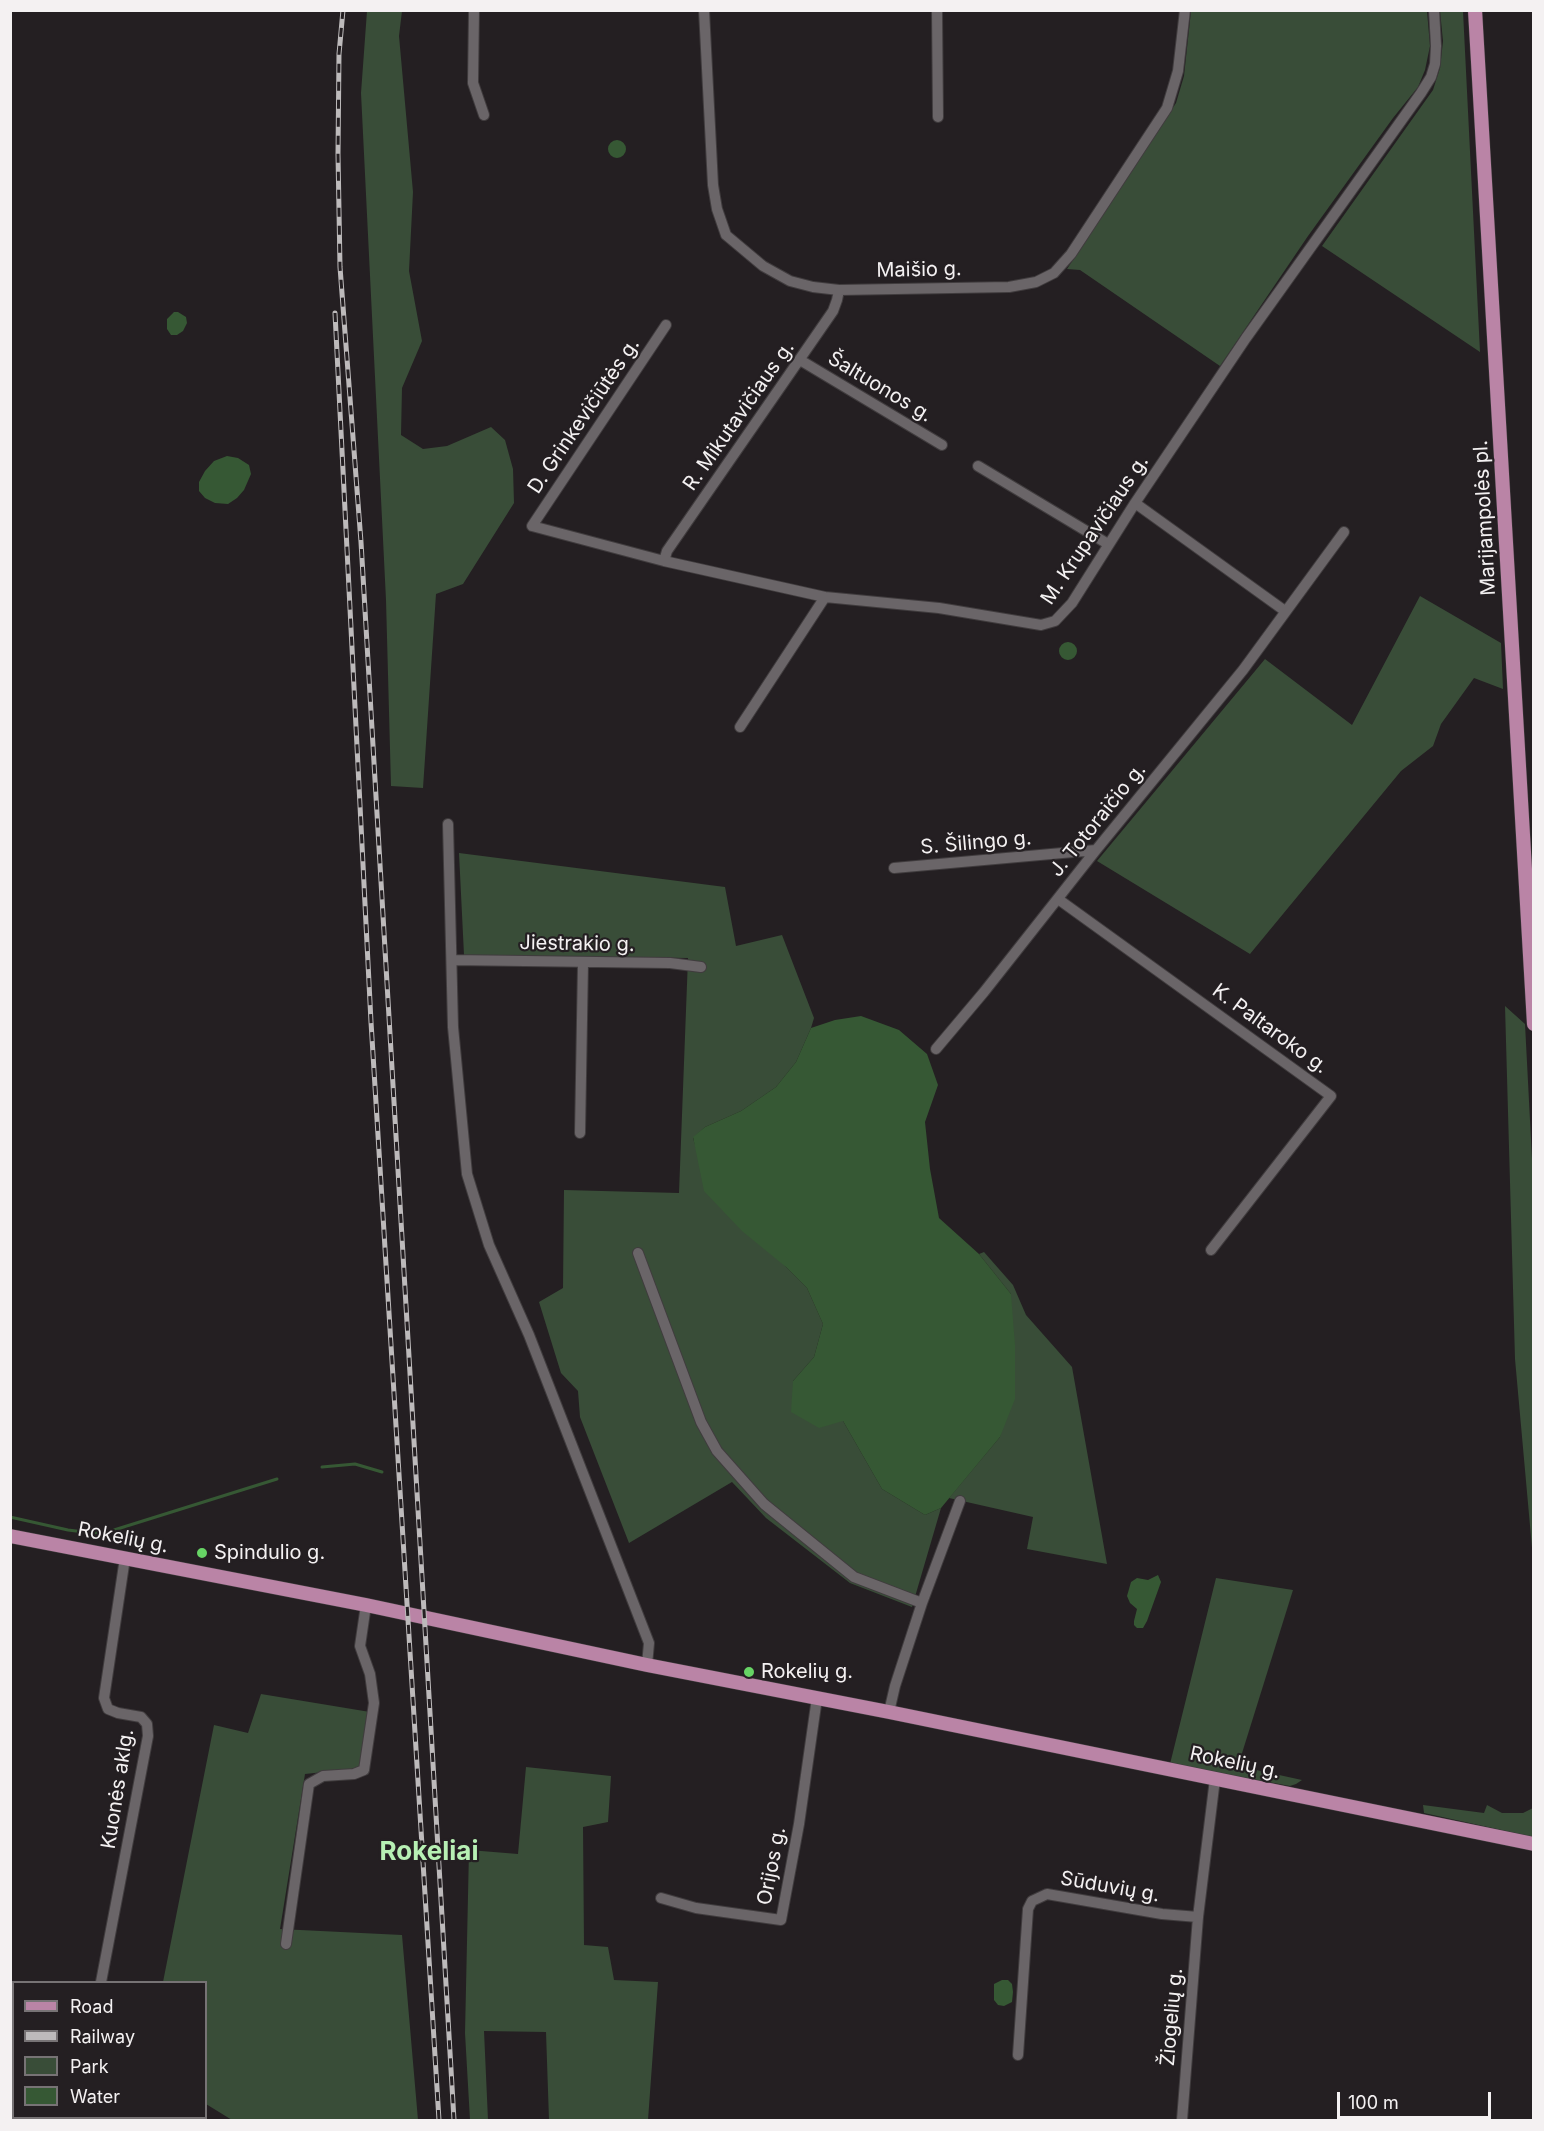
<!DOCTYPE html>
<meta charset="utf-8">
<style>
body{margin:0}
#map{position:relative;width:1544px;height:2131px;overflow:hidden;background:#241f22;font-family:Inter,sans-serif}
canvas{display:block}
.frame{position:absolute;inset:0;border:12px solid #f4f1f2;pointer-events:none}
.legend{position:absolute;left:12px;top:1981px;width:195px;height:138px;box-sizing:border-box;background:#241f22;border:2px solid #777375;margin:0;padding:8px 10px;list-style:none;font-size:18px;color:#f4f1f2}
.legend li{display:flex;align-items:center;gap:12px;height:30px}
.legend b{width:30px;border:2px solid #777375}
.scale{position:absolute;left:1337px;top:2092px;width:154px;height:27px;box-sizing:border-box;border:3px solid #f4f1f2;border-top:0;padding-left:8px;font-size:18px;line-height:21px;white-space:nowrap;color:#f4f1f2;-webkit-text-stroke:4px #241f22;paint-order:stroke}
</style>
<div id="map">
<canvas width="1544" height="2131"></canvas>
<div class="frame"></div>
<ul class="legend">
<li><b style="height:8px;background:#ba84a6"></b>Road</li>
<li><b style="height:8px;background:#bdbabb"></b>Railway</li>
<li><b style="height:16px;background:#394d38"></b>Park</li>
<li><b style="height:16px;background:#365834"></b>Water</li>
</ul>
<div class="scale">100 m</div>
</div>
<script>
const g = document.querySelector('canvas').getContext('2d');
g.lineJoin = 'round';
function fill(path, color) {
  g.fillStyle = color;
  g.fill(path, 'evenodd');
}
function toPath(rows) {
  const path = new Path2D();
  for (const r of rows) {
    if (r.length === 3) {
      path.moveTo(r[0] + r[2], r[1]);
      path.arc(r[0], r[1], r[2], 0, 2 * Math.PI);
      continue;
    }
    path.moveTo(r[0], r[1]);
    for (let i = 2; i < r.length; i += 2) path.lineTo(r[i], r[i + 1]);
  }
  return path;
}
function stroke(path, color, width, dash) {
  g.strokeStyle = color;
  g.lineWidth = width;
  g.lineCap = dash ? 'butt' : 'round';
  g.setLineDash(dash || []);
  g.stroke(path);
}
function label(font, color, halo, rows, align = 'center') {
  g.font = font + ' Inter,sans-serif';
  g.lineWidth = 4.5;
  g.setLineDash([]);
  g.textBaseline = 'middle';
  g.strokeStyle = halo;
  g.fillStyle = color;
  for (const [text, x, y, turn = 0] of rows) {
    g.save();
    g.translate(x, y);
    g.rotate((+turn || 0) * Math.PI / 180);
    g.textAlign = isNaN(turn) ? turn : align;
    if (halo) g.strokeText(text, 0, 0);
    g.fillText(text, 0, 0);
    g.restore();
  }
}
fill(toPath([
 [367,11,402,11,399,36,413,192,409,271,422,341,402,388,401,435,423,449,447,446,491,427,505,440,513,469,514,503,463,584,436,594,423,788,391,786,386,600,361,93],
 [1191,11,1427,11,1430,46,1425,70,1418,87,1393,118,1308,236,1220,366,1080,270,1067,269,1176,103,1184,76],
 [1440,11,1463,11,1480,352,1322,246,1433,90,1440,68,1443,41],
 [1420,596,1501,643,1503,689,1474,678,1441,724,1433,746,1401,771,1250,954,1097,861,1265,659,1352,725],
 [459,853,725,887,736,946,782,935,814,1018,811,1028,796,1062,776,1087,741,1111,705,1127,693,1138,698,1154,786,1267,807,1288,823,1324,814,1357,793,1381,843,1421,882,1489,925,1515,941,1508,912,1607,850,1583,766,1518,732,1482,629,1543,580,1417,578,1391,561,1373,539,1302,563,1288,564,1190,679,1193,688,958,464,955],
 [1505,1006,1525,1024,1533,1178,1533,1559,1515,1359],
 [984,1252,1013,1285,1026,1315,1072,1367,1107,1564,1027,1549,1033,1517,949,1498,1000,1437,1011,1294,979,1254],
 [1216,1578,1293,1590,1238,1766,1302,1780,1296,1784,1290,1786,1170,1764],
 [261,1694,370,1712,361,1768,305,1774,280,1929,402,1935,418,2120,232,2120,206,2104,206,1982,163,1982,214,1725,248,1733],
 [526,1767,611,1776,608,1822,583,1827,584,1945,608,1947,614,1980,658,1982,648,2120,549,2120,546,2032,484,2031,488,2120,470,2120,465,2033,469,1850,518,1854],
 [1423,1805,1484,1813,1487,1805,1502,1813,1523,1813,1533,1808,1533,1837,1424,1813]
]), '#394d38');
fill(toPath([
 [617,149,9],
 [174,312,178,312,186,317,187,323,183,331,177,335,171,335,167,329,167,319],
 [227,456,238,458,249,465,251,474,244,490,237,498,228,504,215,503,205,498,199,491,199,482,205,471,214,461],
 [1068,651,9],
 [861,1016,899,1030,927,1054,938,1085,925,1122,930,1169,939,1218,979,1254,1011,1294,1015,1345,1015,1399,1000,1437,941,1508,925,1515,882,1489,843,1421,819,1428,791,1412,793,1381,814,1357,823,1324,807,1288,786,1267,742,1231,704,1191,693,1137,705,1127,741,1111,776,1087,796,1062,811,1028,835,1020],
 [1158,1575,1161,1582,1147,1621,1143,1628,1137,1628,1134,1625,1134,1621,1137,1609,1130,1603,1127,1596,1131,1582,1137,1578,1148,1580],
 [1002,1980,1008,1980,1012,1984,1013,1992,1012,2002,1004,2006,998,2005,994,2000,994,1984]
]), '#365834');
stroke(toPath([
 [322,1467,355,1464,382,1472],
 [10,1517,68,1530,92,1533,106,1532],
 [114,1530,277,1479]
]), '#365834', 3);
const minor = toPath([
 [474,10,473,83,484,115],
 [704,10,713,185,717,209,726,235,763,266,790,281,813,287,839,290,1009,287,1036,282,1054,273,1071,254,1167,108,1178,71,1185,10],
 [937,10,938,117],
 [666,325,532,526,664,561,825,597,939,608,1041,625,1055,621,1072,603,1135,503,1246,338,1421,93,1431,77,1435,64,1436,46,1434,10],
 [800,360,942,445],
 [978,466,1108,544],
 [1135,503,1285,611],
 [664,561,667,551,833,311,837,300,839,290],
 [740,727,825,597],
 [448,824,453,1027,467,1174,489,1245,529,1335,649,1643,647,1665],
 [894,868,1096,850],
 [1058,899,1331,1096,1211,1250],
 [452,960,670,963,701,967],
 [936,1049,984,992,1096,850,1243,670,1344,532],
 [580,1133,583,963],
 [638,1253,701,1422,717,1451,764,1504,854,1577,922,1603],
 [889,1712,895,1686,922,1603,960,1501],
 [661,1898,696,1908,781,1920,799,1824,817,1698],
 [286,1944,309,1784,323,1776,354,1774,364,1770,374,1703,370,1674,360,1646,366,1605],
 [101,1982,148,1736,147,1724,141,1717,118,1713,108,1709,104,1698,125,1558],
 [1018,2055,1028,1909,1032,1901,1047,1894,1162,1914,1198,1917],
 [1182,2120,1198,1917,1215,1779]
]);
const major = toPath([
 [1475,10,1534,1024],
 [10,1536,366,1605,647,1665,889,1712,1534,1844]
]);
stroke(minor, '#403c3e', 12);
stroke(major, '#403c3e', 15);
stroke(minor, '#6a6568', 10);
stroke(major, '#ba84a6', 14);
const rail = toPath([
 [343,10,339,54,338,154,340,267,361,542,454,2120],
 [335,313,371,1022,439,2120]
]);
stroke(rail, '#bdbabb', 5);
stroke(rail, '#241f22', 3, [9]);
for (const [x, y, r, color] of [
 [202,1553,6,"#67d465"],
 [749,1672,6,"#67d465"]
]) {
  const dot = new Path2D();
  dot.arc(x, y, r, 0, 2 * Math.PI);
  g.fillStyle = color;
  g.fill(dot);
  stroke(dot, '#241f22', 2);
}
label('20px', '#f4f1f2', '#241f22', [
 ["Maišio g.",919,270,-1],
 ["Šaltuonos g.",880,387,31],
 ["D. Grinkevičiūtės g.",584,416,-56],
 ["R. Mikutavičiaus g.",739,416,-55],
 ["Marijampolės pl.",1485,518,-93],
 ["M. Krupavičiaus g.",1095,530,-56],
 ["J. Totoraičio g.",1098,820,-51],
 ["S. Šilingo g.",976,843,-5],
 ["Jiestrakio g.",577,944,1],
 ["K. Paltaroko g.",1270,1029,36],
 ["Rokelių g.",123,1538,11],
 ["Rokelių g.",1235,1763,12],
 ["Kuonės aklg.",118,1789,-81],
 ["Orijos g.",772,1866,-79],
 ["Sūduvių g.",1110,1887,10],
 ["Žiogelių g.",1172,2017,-85]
]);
label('20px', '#f4f1f2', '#241f22', [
 ["Spindulio g.",214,1553],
 ["Rokelių g.",761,1672]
], 'left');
label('bold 26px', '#b7f0b4', '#241f22', [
 ["Rokeliai",429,1852]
]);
</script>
